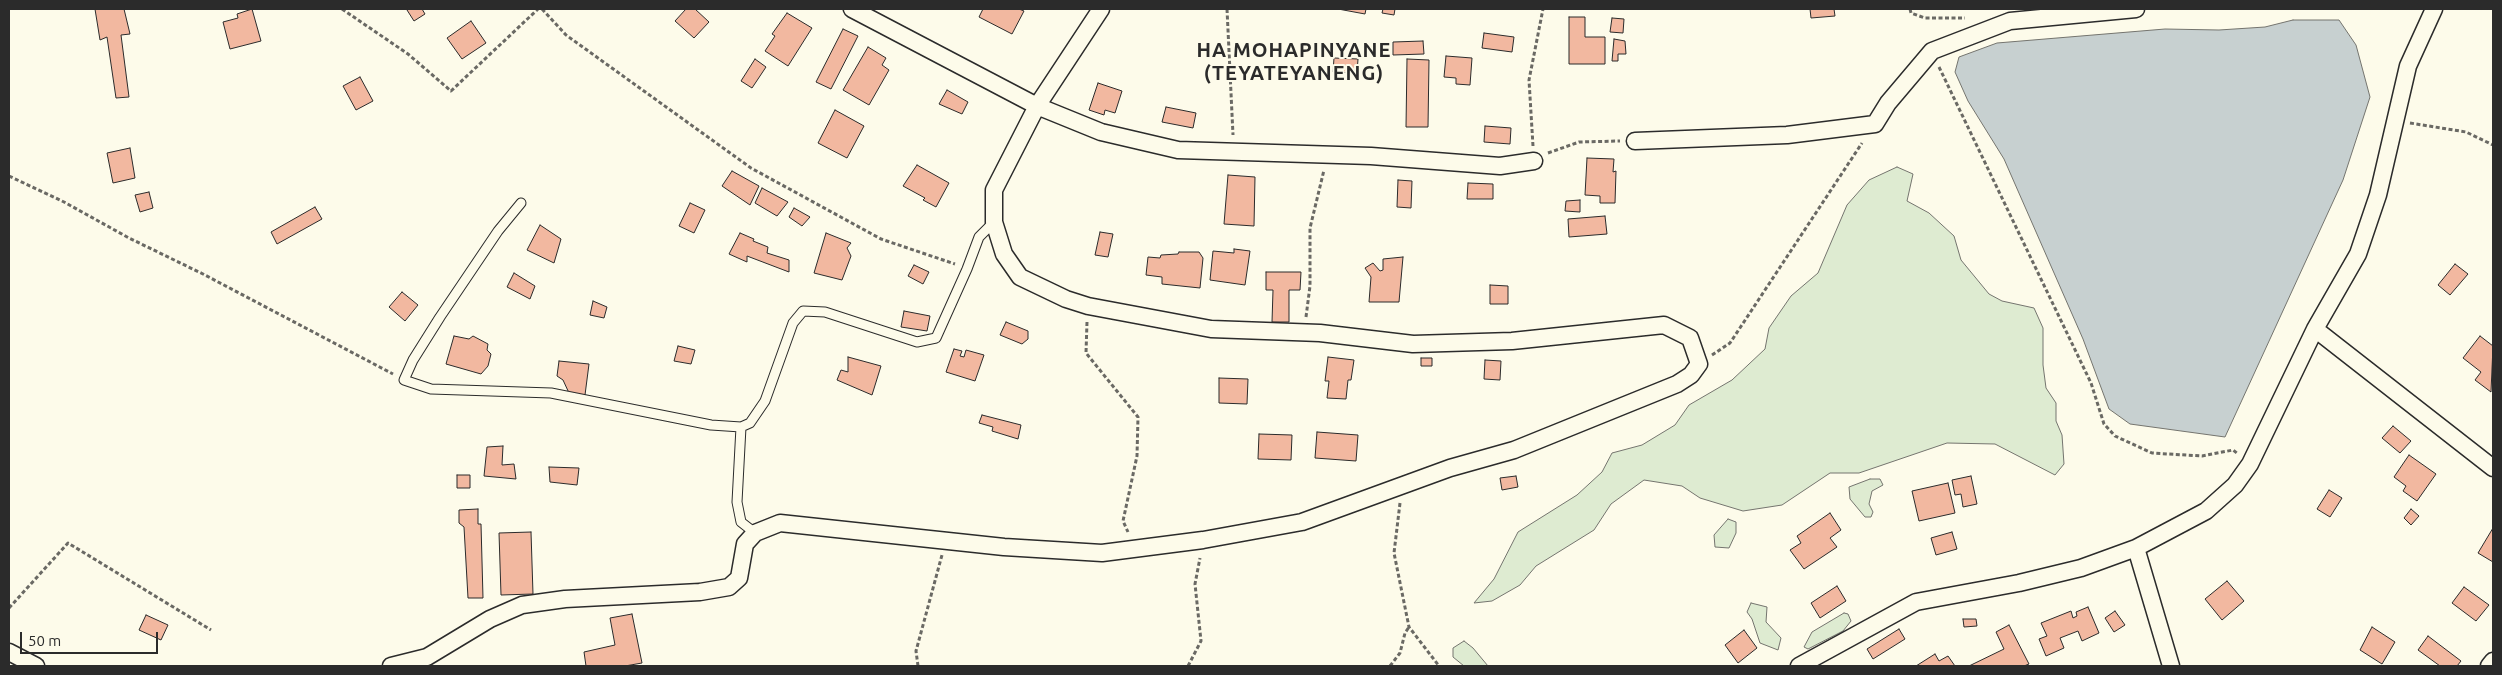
<!DOCTYPE html>
<style>
body{margin:0}
#map{position:relative;width:2502px;height:675px;overflow:hidden;background:#fdfbea;font-family:Ubuntu,sans-serif}
canvas{display:block}
.frame{position:absolute;inset:0;border:10px solid #2b2b2b;pointer-events:none}
.scale{position:absolute;left:20px;top:632px;width:138px;height:22px;box-sizing:border-box;border:2px solid #2b2b2b;border-top:0;padding-left:6px;font-size:15px;line-height:18px;white-space:nowrap;color:#2b2b2b;-webkit-text-stroke:4px #fdfbea;paint-order:stroke}
</style>
<div id="map">
<canvas width="2502" height="675"></canvas>
<div class="frame"></div>
<div class="scale">50 m</div>
</div>
<script>
const g = document.querySelector('canvas').getContext('2d');
g.lineJoin = 'round';
function fill(path, color) {
  g.fillStyle = color;
  g.fill(path, 'evenodd');
}
function toPath(rows) {
  const path = new Path2D();
  for (const r of rows) {
    path.moveTo(r[0], r[1]);
    for (let i = 2; i < r.length; i += 2) path.lineTo(r[i], r[i + 1]);
  }
  return path;
}
function stroke(path, color, width, dash) {
  g.strokeStyle = color;
  g.lineWidth = width;
  g.lineCap = dash ? 'butt' : 'round';
  g.setLineDash(dash || []);
  g.stroke(path);
}
function label(font, color, halo, rows, align = 'center') {
  g.font = font + ' Ubuntu,sans-serif';
  g.lineWidth = 4;
  g.setLineDash([]);
  g.textBaseline = 'middle';
  g.strokeStyle = halo;
  g.fillStyle = color;
  for (const [text, x, y, turn = 0] of rows) {
    g.save();
    g.translate(x, y);
    g.rotate((+turn || 0) * Math.PI / 180);
    g.textAlign = isNaN(turn) ? turn : align;
    if (halo) g.strokeText(text, 0, 0);
    g.fillText(text, 0, 0);
    g.restore();
  }
}
const green = toPath([
 [1897,167,1913,174,1907,201,1929,213,1954,236,1961,260,1989,294,2002,301,2034,308,2043,328,2043,365,2046,388,2056,403,2056,421,2062,435,2064,464,2055,475,1995,444,1947,443,1859,473,1830,473,1782,505,1743,511,1700,498,1682,486,1644,480,1611,504,1594,530,1536,566,1520,585,1492,601,1474,603,1494,579,1518,532,1577,495,1602,472,1612,453,1642,445,1675,425,1689,405,1732,380,1765,349,1769,328,1791,296,1818,273,1847,205,1869,180,1897,167],
 [1870,479,1880,479,1883,485,1872,491,1869,504,1873,512,1871,517,1865,517,1850,499,1849,487,1870,479],
 [1728,519,1736,522,1736,533,1729,548,1715,547,1714,535,1728,519],
 [1751,603,1767,607,1766,622,1781,638,1778,650,1760,643,1752,619,1747,612,1751,603],
 [1844,613,1848,614,1851,621,1843,631,1808,649,1804,647,1812,632,1844,613],
 [1464,641,1473,648,1488,666,1464,666,1453,657,1453,648,1464,641]
]);
fill(green, '#deebd1');
stroke(green, '#74746e', 1);
const water = toPath([
 [2293,20,2339,20,2356,45,2370,97,2343,180,2225,437,2130,424,2109,409,2083,339,2004,159,1968,101,1955,72,1959,57,1997,43,2165,29,2219,30,2265,27,2293,20]
]);
fill(water, '#c7d0d0');
stroke(water, '#74746e', 1);
const building = toPath([
 [95,9,124,9,130,34,121,35,129,97,116,98,107,37,100,40,95,9],
 [252,9,261,41,230,49,223,22,238,18,237,14,252,9],
 [409,9,422,9,425,14,414,21,407,10,409,9],
 [686,9,695,9,709,22,694,38,675,21,686,9],
 [983,9,1019,9,1024,11,1012,34,979,17,983,9],
 [1338,9,1366,9,1365,14,1338,9],
 [1383,9,1395,9,1394,15,1382,13,1383,9],
 [1810,9,1834,9,1835,16,1811,18,1810,9],
 [787,13,812,28,788,66,765,51,775,36,772,34,787,13],
 [1569,17,1585,17,1585,37,1605,37,1605,64,1569,64,1569,17],
 [1612,18,1624,19,1623,33,1610,32,1612,18],
 [471,21,486,43,462,59,447,38,471,21],
 [843,29,858,36,831,89,816,82,843,29],
 [1484,33,1514,37,1512,52,1482,48,1484,33],
 [1614,39,1625,41,1626,54,1618,54,1618,61,1612,61,1614,39],
 [1423,41,1424,54,1393,55,1393,42,1423,41],
 [868,47,886,58,882,65,889,70,869,105,843,90,868,47],
 [1446,56,1472,58,1470,85,1456,84,1456,78,1444,77,1446,56],
 [1334,58,1358,59,1357,73,1333,72,1334,58],
 [755,59,766,67,752,88,741,81,755,59],
 [1407,59,1429,60,1428,127,1406,127,1407,59],
 [360,77,373,101,356,110,343,86,360,77],
 [1098,83,1122,91,1115,113,1105,110,1104,115,1089,110,1098,83],
 [947,90,968,102,962,114,939,104,947,90],
 [1166,107,1196,113,1193,128,1162,122,1166,107],
 [835,110,864,126,847,158,818,143,835,110],
 [1485,126,1511,128,1510,144,1484,142,1485,126],
 [130,148,135,178,113,183,107,153,130,148],
 [1587,158,1614,159,1613,172,1616,171,1615,203,1600,203,1600,196,1585,195,1587,158],
 [917,165,949,183,936,207,923,200,925,198,903,186,917,165],
 [732,171,759,186,750,205,722,186,732,171],
 [1228,175,1255,177,1254,226,1224,224,1228,175],
 [1398,180,1412,181,1411,208,1397,207,1398,180],
 [1468,183,1493,184,1493,199,1467,199,1468,183],
 [762,188,788,202,777,216,755,203,762,188],
 [149,192,153,208,140,212,135,195,149,192],
 [1580,200,1580,212,1565,211,1566,201,1580,200],
 [690,203,705,210,694,233,679,226,690,203],
 [315,207,322,219,277,244,271,232,315,207],
 [794,208,810,217,802,226,789,217,794,208],
 [1605,216,1607,234,1569,237,1568,219,1605,216],
 [540,225,561,239,554,263,527,250,540,225],
 [1100,232,1113,234,1108,257,1095,255,1100,232],
 [740,233,754,239,753,241,768,247,767,253,789,260,789,272,747,256,747,262,729,254,740,233],
 [826,233,851,243,847,248,851,256,842,280,814,273,826,233],
 [1234,249,1250,251,1245,285,1210,280,1213,251,1234,253,1234,249],
 [1179,252,1199,252,1203,258,1200,288,1162,284,1162,277,1146,275,1148,257,1160,258,1161,255,1178,254,1179,252],
 [1403,257,1399,302,1369,302,1371,277,1365,268,1373,263,1380,271,1383,270,1383,259,1403,257],
 [2455,264,2468,274,2450,295,2438,285,2455,264],
 [914,265,929,272,923,284,908,276,914,265],
 [1266,272,1301,272,1300,290,1289,290,1289,322,1272,322,1273,290,1266,290,1266,272],
 [514,273,535,286,530,299,507,287,514,273],
 [1490,285,1508,286,1508,304,1490,304,1490,285],
 [402,292,418,305,405,321,389,307,402,292],
 [593,301,607,307,604,318,590,315,593,301],
 [904,311,930,316,927,331,901,327,904,311],
 [1006,322,1028,331,1028,339,1022,344,1000,335,1006,322],
 [454,336,469,339,473,336,488,344,487,350,491,354,488,366,481,374,446,364,454,336],
 [2480,336,2493,346,2491,392,2475,380,2481,372,2463,358,2480,336],
 [678,346,695,350,691,364,674,361,678,346],
 [954,349,962,351,960,356,964,357,966,350,984,355,975,381,946,372,954,349],
 [848,357,881,366,872,395,837,380,841,370,848,372,848,357],
 [1328,357,1354,360,1351,380,1348,380,1346,399,1327,398,1329,381,1325,381,1328,357],
 [1421,358,1432,358,1432,366,1421,366,1421,358],
 [1485,360,1501,361,1500,380,1484,379,1485,360],
 [559,361,589,364,585,395,569,393,563,380,557,376,559,361],
 [1219,378,1248,379,1247,404,1219,403,1219,378],
 [982,415,1021,425,1018,439,992,431,993,427,979,423,982,415],
 [2393,426,2411,441,2400,453,2382,438,2393,426],
 [1317,432,1358,435,1356,461,1315,458,1317,432],
 [1259,434,1292,435,1291,460,1258,459,1259,434],
 [503,446,502,465,514,464,516,479,484,476,487,447,503,446],
 [2409,455,2436,474,2417,501,2403,491,2406,486,2394,477,2409,455],
 [549,467,579,468,577,485,550,482,549,467],
 [457,475,470,475,470,488,457,488,457,475],
 [1516,476,1518,487,1502,490,1500,478,1516,476],
 [1971,476,1977,504,1963,507,1961,494,1955,495,1952,480,1971,476],
 [1948,483,1955,513,1919,521,1912,491,1948,483],
 [2329,490,2342,498,2330,517,2317,509,2329,490],
 [478,509,478,524,481,524,483,598,468,598,464,527,459,523,459,510,478,509],
 [2411,509,2419,516,2411,525,2404,518,2411,509],
 [1830,513,1841,530,1830,538,1837,547,1804,569,1790,550,1801,543,1797,536,1830,513],
 [2493,528,2493,562,2478,553,2493,528],
 [531,532,533,594,501,595,499,533,531,532],
 [1952,532,1957,549,1936,555,1931,538,1952,532],
 [2227,581,2244,601,2222,620,2205,599,2227,581],
 [1837,586,1846,601,1820,618,1811,603,1837,586],
 [2464,587,2489,605,2476,621,2452,603,2464,587],
 [2088,607,2099,633,2082,641,2078,631,2060,638,2064,648,2046,656,2039,639,2047,636,2041,623,2071,611,2073,618,2077,616,2076,612,2088,607],
 [2115,611,2125,625,2114,632,2105,618,2115,611],
 [632,614,642,663,625,666,586,666,584,652,615,645,610,618,632,614],
 [146,615,168,625,161,640,139,630,146,615],
 [1963,619,1976,619,1977,626,1964,627,1963,619],
 [2009,625,2029,664,2024,666,1969,666,2004,649,1996,632,2009,625],
 [2372,627,2395,642,2382,664,2360,650,2372,627],
 [1899,629,1905,639,1873,659,1867,649,1899,629],
 [1744,630,1757,648,1738,663,1725,645,1744,630],
 [2428,636,2461,661,2457,666,2440,666,2418,650,2428,636],
 [1935,654,1939,661,1948,656,1955,666,1916,666,1935,654]
]);
fill(building, '#f2b8a0');
stroke(building, '#2b2b2b', 1);
const service = toPath([
 [521,203,498,231,440,317,413,360,404,380,431,389,551,393,711,425,741,427,750,423,765,401,793,323,803,311,825,312,917,342,936,338,967,269,979,237,994,222],
 [741,427,737,502,741,522,755,533]
]);
const minor = toPath([
 [852,9,1037,106,1101,132,1178,150,1371,156,1500,166,1534,161],
 [1635,141,1787,135,1875,124,1888,103,1932,51,2010,21,2136,9],
 [2315,329,2493,468],
 [2136,548,2171,666],
 [9,652,36,666],
 [391,666,427,657,490,619,522,605,565,599,700,592,729,587,739,578,745,544,755,533,780,523,1004,547,1102,553,1203,540,1302,522,1450,468,1514,450,1677,384,1691,375,1699,364,1690,338,1664,325,1512,341,1413,344,1320,333,1211,329,1088,306,1066,299,1020,277,1004,254,994,222,994,190,1037,106,1101,9],
 [1799,666,1916,602,2019,583,2081,568,2136,548,2206,511,2235,485,2250,464,2315,329,2358,254,2378,195,2408,66,2434,9],
 [2489,666,2493,661]
]);
stroke(service, '#2b2b2b', 11);
stroke(minor, '#2b2b2b', 19);
stroke(toPath([
 [342,9,408,54,451,91,538,9],
 [542,9,566,35,751,168,881,239,955,264],
 [1227,9,1233,135],
 [1910,9,1911,13,1925,18,1965,18],
 [1939,67,2091,383,2104,424,2115,436,2152,453,2202,456,2233,450,2238,454],
 [2410,123,2466,132,2493,145],
 [1533,146,1529,80,1543,9],
 [1548,153,1579,142,1620,141],
 [9,176,64,202,129,238,203,274,393,374],
 [1306,317,1310,286,1310,228,1324,170],
 [1087,322,1086,353,1138,417,1137,456,1123,521,1128,532],
 [1712,355,1730,343,1862,143],
 [1400,503,1394,553,1409,627,1439,666],
 [9,608,68,543,211,630],
 [918,666,916,651,942,555],
 [1188,666,1201,641,1195,584,1200,558],
 [1390,666,1400,653,1405,633,1409,627]
]), '#6a6964', 3, [4, 2.5]);
stroke(service, '#fdfbea', 9);
stroke(minor, '#fdfbea', 16);
g.letterSpacing = '1px';
label('bold 20px', '#2b2b2b', '#fdfbea', [
 ["HA MOHAPINYANE",1294,50],
 ["(TEYATEYANENG)",1294,73]
]);
g.letterSpacing = '0px';
</script>
